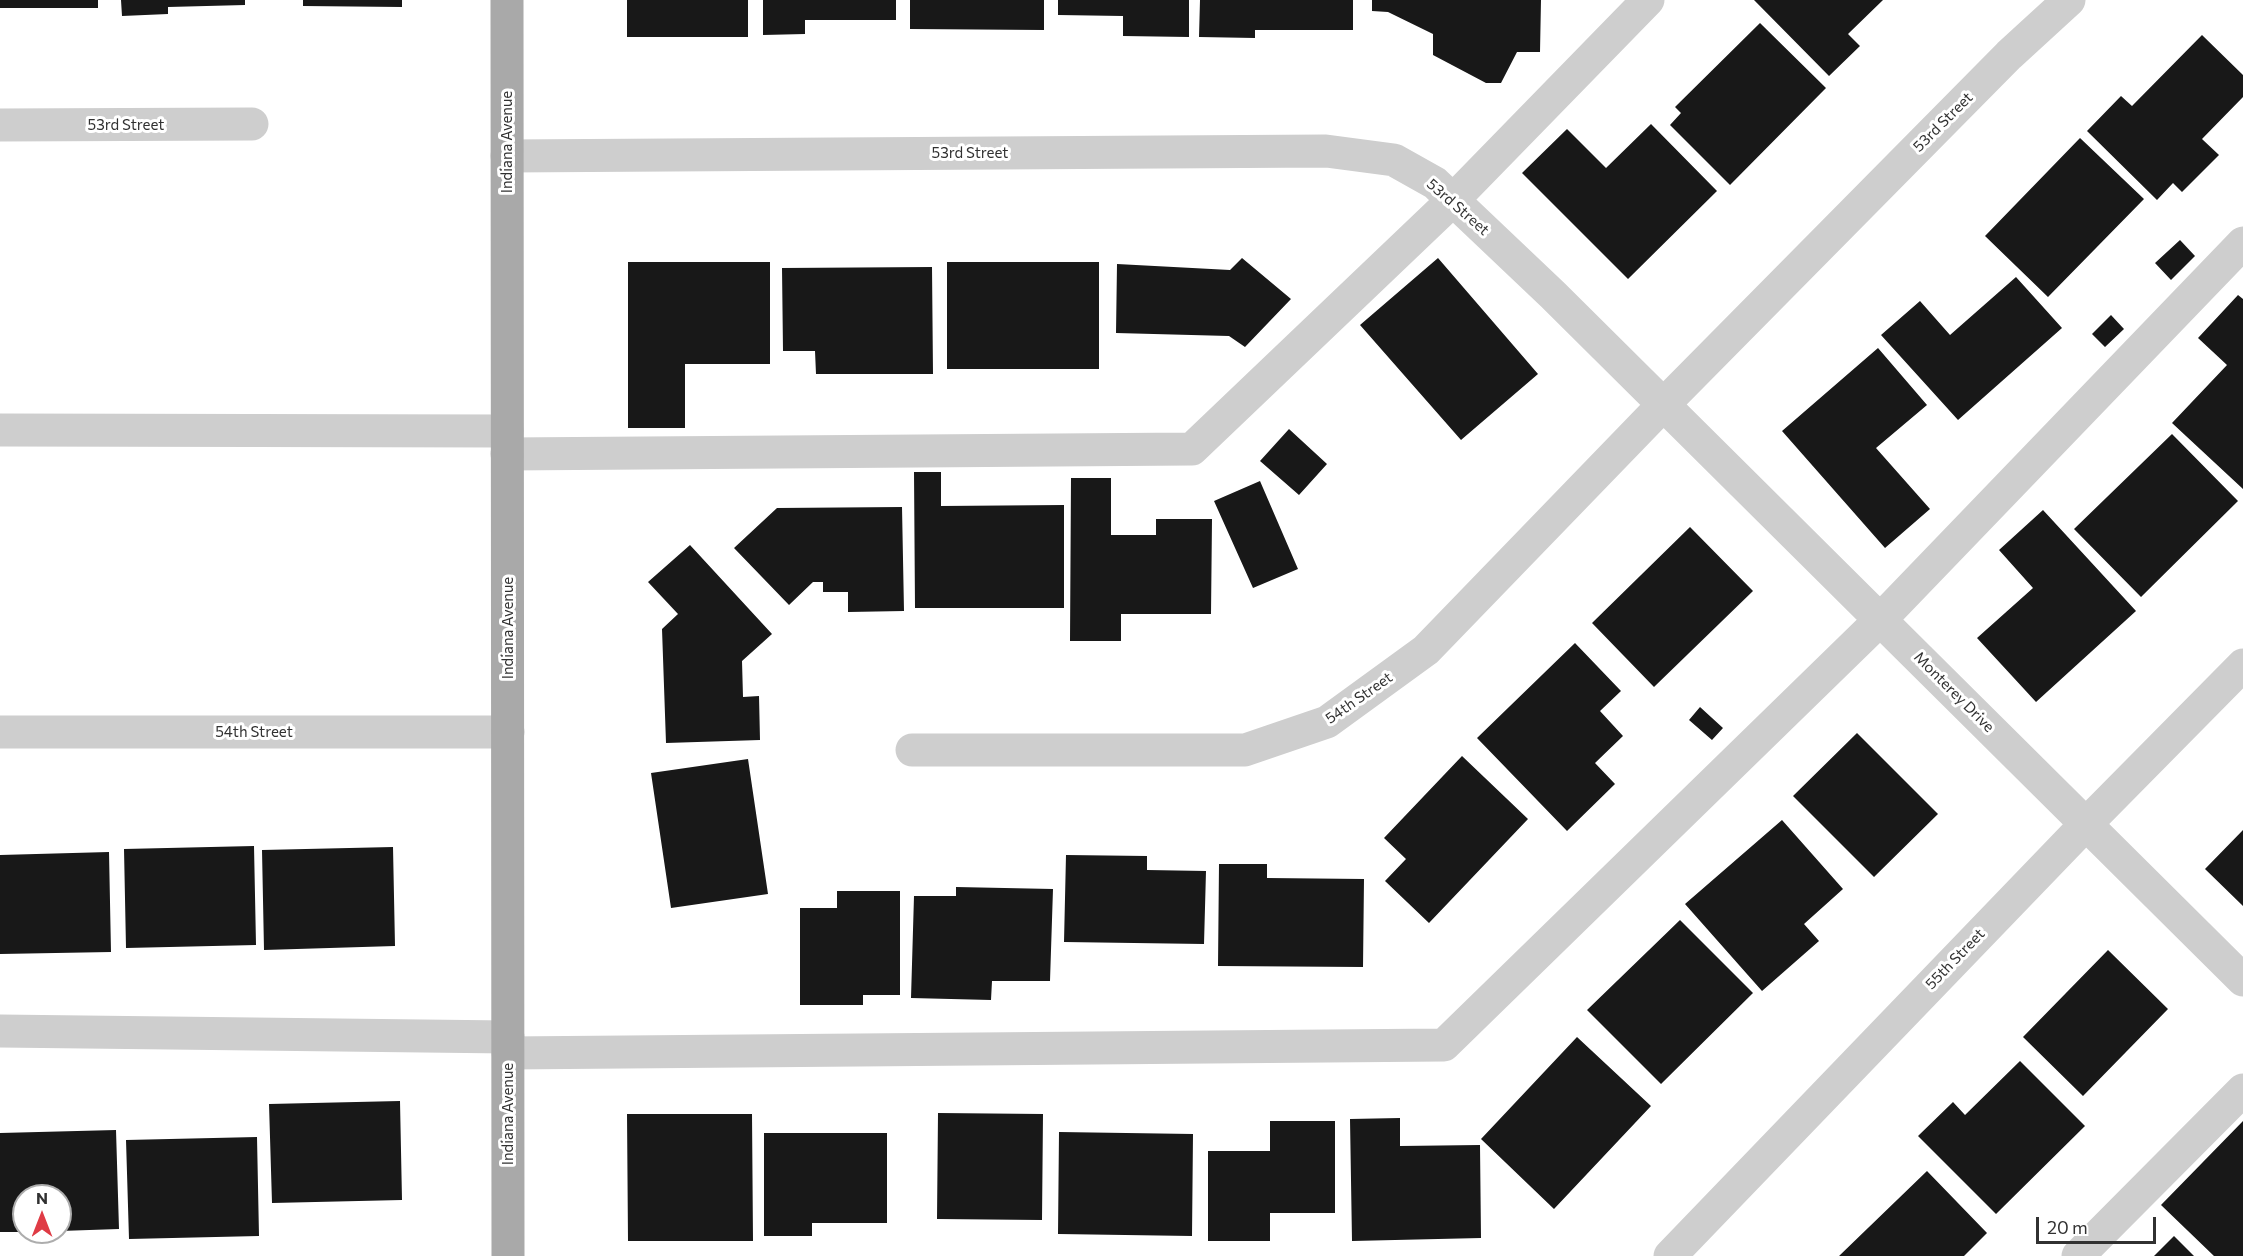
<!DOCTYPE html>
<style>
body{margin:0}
#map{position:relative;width:2243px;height:1256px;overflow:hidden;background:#fff;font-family:Commissioner,sans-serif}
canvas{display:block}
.north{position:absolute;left:12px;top:1184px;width:60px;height:60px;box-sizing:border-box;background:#fff;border:2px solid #adadad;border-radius:50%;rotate:0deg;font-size:16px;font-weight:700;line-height:24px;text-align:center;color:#313131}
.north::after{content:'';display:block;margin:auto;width:21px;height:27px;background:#df3b45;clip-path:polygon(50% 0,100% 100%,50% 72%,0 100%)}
.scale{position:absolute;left:2036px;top:1217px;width:120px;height:27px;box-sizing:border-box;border:3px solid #313131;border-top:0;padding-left:8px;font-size:18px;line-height:21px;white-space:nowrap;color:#313131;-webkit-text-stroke:4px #fff;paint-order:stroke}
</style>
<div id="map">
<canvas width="2243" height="1256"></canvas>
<div class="north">N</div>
<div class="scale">20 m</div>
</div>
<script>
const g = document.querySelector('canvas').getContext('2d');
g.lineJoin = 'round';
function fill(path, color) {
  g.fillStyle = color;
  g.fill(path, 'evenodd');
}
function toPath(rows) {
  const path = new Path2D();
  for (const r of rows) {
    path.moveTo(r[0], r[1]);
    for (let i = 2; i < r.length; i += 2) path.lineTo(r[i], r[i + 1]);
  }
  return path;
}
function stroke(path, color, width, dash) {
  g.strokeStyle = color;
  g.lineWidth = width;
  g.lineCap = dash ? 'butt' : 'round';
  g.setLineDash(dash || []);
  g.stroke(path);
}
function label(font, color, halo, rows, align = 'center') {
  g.font = font + ' Commissioner,sans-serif';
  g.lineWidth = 6;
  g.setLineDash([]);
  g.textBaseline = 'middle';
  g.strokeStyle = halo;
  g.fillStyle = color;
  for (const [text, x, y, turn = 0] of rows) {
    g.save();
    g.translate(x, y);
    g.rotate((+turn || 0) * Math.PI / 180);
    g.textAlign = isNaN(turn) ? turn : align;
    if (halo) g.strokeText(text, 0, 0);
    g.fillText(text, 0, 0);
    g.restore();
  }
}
fill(toPath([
 [0,0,98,0,98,8,0,8],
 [121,0,245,0,245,5,168,7,168,14,122,16],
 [303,0,402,0,402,7,303,6],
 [627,0,748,0,748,37,627,37],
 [763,0,896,0,896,20,805,20,805,34,763,35],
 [910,0,1044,0,1044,30,910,29],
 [1058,0,1189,0,1189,37,1123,36,1123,16,1058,15],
 [1200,0,1353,0,1353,30,1255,30,1255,38,1199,37],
 [1372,0,1541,0,1540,52,1517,52,1501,83,1486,83,1433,55,1433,34,1388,12,1372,11],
 [1754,0,1883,0,1848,34,1860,46,1829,76],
 [1760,23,1826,88,1730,185,1670,125,1681,113,1675,107],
 [2202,35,2243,75,2243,97,2202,139,2219,155,2182,192,2173,183,2157,200,2087,131,2121,96,2132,106],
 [1651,124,1717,191,1628,279,1522,173,1567,129,1606,168],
 [2080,138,2144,199,2048,297,1985,236],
 [2180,240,2195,256,2171,280,2155,263],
 [1242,258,1291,299,1245,347,1229,336,1116,333,1117,264,1230,270],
 [1438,258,1538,374,1461,440,1360,325],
 [628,262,770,262,770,364,685,364,685,428,628,428],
 [947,262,1099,262,1099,369,947,369],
 [932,267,933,374,816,374,815,351,783,351,782,268],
 [2016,277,2062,328,1958,420,1881,335,1920,301,1950,335],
 [2238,295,2243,299,2243,489,2172,423,2227,365,2198,338],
 [2111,315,2124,329,2105,347,2092,334],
 [1878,348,1927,405,1876,448,1930,509,1885,548,1782,431],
 [1289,429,1327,464,1299,495,1260,461],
 [2172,434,2238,501,2141,597,2074,529],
 [914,472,941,472,941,506,1064,505,1064,608,915,608],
 [1071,478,1111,478,1111,535,1156,535,1156,519,1212,519,1211,614,1121,614,1121,641,1070,641],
 [1260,481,1298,569,1253,588,1214,501],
 [902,507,904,611,848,612,848,592,823,592,823,582,813,582,789,605,734,548,777,508],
 [2043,510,2136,611,2036,702,1977,638,2033,588,1999,550],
 [1690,527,1753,591,1654,687,1592,623],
 [690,545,772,634,742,661,743,697,759,696,760,740,666,743,662,629,678,614,648,582],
 [1575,643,1621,691,1600,711,1623,736,1595,763,1615,784,1567,831,1477,738],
 [1700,707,1723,728,1712,740,1689,720],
 [1857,733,1938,814,1874,877,1793,796],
 [1462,756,1528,819,1429,923,1385,881,1406,859,1384,838],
 [748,759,768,894,671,908,651,773],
 [1782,820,1843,889,1804,924,1819,941,1762,991,1685,904],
 [2243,830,2243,906,2205,869],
 [254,846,256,945,126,948,124,849],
 [393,847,395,946,264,950,262,850],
 [109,852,111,952,0,954,0,855],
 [1066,855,1147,856,1147,870,1206,871,1204,944,1064,942],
 [1219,864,1267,864,1267,878,1364,879,1363,967,1218,966],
 [956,887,1053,889,1050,981,992,981,991,1000,911,998,914,896,956,896],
 [837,891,900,891,900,995,863,995,863,1005,800,1005,800,908,837,908],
 [1680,920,1753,993,1661,1084,1587,1010],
 [2108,950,2168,1009,2083,1096,2023,1037],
 [1577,1037,1651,1106,1554,1209,1481,1139],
 [2020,1061,2085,1126,1996,1214,1918,1136,1953,1102,1965,1115],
 [400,1101,402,1200,272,1203,269,1104],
 [938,1113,1043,1114,1042,1220,937,1219],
 [627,1114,752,1114,753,1241,628,1241],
 [1400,1118,1400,1146,1480,1145,1481,1238,1352,1241,1350,1119],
 [1270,1121,1335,1121,1335,1213,1270,1213,1270,1241,1208,1241,1208,1151,1270,1151],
 [2243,1121,2243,1256,2214,1256,2161,1205],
 [116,1130,119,1229,60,1231,60,1196,24,1196,24,1232,0,1232,0,1133],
 [1059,1132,1193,1134,1192,1236,1058,1234],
 [764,1133,887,1133,887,1223,812,1223,812,1236,764,1236],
 [257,1137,259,1236,129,1239,126,1140],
 [1927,1171,1987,1233,1964,1256,1839,1256],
 [2174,1236,2194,1256,2154,1256]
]), '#181818');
stroke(toPath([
 [0,125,252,124],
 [507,156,1326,151,1394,160,1435,183,1553,295,2243,980],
 [0,430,507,431],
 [507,454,1192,449,1453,200,1648,0],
 [0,732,508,732],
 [912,750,1245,750,1327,722,1426,650,1663,405,2009,55,2069,0],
 [0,1031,508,1037],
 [508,1053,1444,1045,1880,620,2243,243],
 [1670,1256,2087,823,2243,665],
 [2078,1256,2243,1090]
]), '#cecece', 33);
stroke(toPath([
 [507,0,508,1256]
]), '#a9a9a9', 33);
label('15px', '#313131', '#fff', [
 ["53rd Street",1943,122,-45],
 ["53rd Street",126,125],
 ["Indiana Avenue",507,142,-90],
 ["53rd Street",970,153],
 ["53rd Street",1458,207,41],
 ["Indiana Avenue",508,628,-90],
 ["Monterey Drive",1954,692,45],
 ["54th Street",1359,698,-35],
 ["54th Street",254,732],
 ["55th Street",1955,959,-46],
 ["Indiana Avenue",508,1114,-90]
]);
</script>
